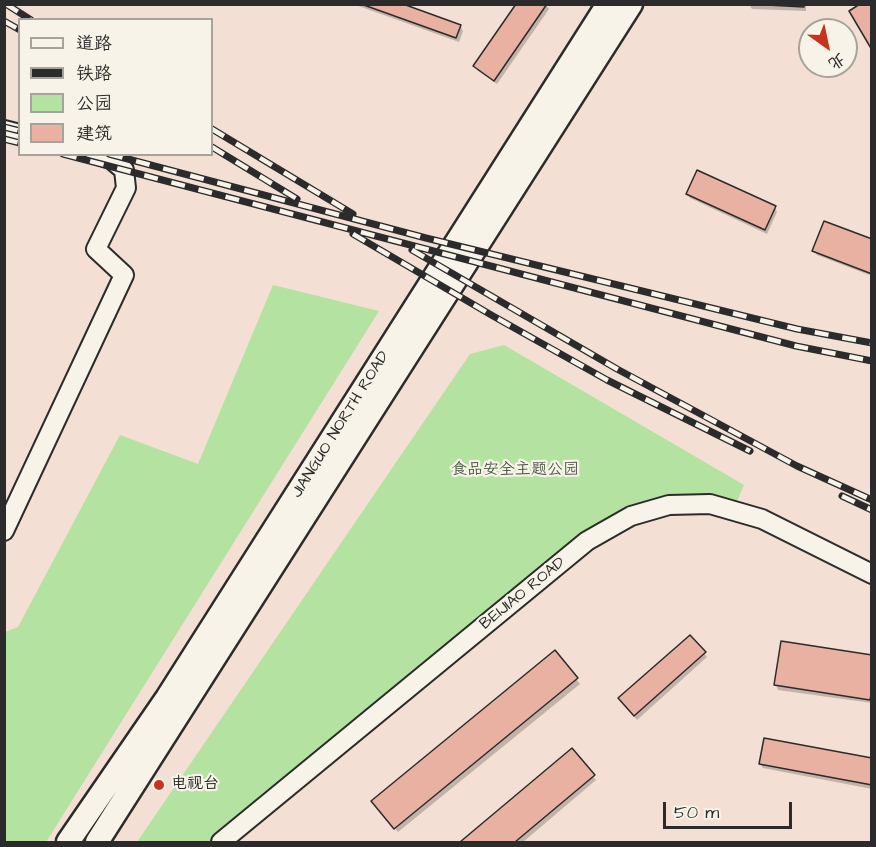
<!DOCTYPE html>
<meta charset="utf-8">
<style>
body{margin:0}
#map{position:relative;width:876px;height:847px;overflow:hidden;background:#f3dfd3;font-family:"Architects Daughter","LXGW WenKai TC",sans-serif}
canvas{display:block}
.frame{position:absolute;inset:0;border:6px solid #2b2b2b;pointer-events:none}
.legend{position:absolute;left:18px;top:18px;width:195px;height:138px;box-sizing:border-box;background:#f7f3e8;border:2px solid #a5a39c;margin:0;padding:8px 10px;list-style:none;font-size:18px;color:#2b2b2b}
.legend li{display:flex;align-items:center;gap:12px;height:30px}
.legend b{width:30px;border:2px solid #a5a39c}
.north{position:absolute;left:798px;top:18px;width:60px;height:60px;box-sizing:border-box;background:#f7f3e8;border:2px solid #a5a39c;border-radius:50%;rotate:147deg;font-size:16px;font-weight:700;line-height:24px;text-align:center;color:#2b2b2b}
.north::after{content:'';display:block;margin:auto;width:21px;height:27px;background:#c8321e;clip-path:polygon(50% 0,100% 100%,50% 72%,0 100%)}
.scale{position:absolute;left:663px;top:802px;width:129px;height:27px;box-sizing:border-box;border:3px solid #2b2b2b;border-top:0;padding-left:8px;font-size:18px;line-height:21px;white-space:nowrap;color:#2b2b2b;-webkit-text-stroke:4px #f7f3e8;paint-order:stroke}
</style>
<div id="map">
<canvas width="876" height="847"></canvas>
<div class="frame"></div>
<ul class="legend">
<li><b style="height:8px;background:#f7f3e8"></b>道路</li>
<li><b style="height:8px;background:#2b2b2b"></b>铁路</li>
<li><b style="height:16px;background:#b3e2a1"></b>公园</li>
<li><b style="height:16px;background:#e9b1a1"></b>建筑</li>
</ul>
<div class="north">北</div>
<div class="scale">50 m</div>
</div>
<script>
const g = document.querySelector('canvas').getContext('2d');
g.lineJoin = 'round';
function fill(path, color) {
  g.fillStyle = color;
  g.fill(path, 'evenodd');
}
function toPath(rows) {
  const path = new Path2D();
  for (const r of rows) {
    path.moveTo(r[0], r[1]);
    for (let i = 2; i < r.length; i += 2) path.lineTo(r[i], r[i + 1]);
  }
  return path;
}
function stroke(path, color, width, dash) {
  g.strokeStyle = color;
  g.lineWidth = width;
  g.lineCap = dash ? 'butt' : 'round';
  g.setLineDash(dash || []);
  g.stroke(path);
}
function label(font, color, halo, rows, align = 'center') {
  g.font = font + ' "Architects Daughter","LXGW WenKai TC",sans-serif';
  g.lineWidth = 4.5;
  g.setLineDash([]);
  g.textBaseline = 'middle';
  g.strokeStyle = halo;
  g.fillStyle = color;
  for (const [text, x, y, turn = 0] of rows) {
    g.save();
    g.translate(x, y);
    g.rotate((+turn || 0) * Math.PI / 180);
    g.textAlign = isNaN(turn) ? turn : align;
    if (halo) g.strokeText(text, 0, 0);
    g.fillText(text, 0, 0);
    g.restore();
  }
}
fill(toPath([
 [273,285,379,311,46,842,5,842,5,632,18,627,120,435,198,464],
 [504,345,744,485,737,501,647,500,211,842,137,842,470,354]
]), '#b3e2a1');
fill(toPath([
 [353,4,398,4,460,26,463,31,459,42],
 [749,4,806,4,806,11,752,9],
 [546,5,549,9,497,84,478,71,475,67],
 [688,194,775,208,777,212,767,234,690,198],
 [872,240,872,276,817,255,814,251],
 [555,652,580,684,398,832,376,805],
 [704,653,707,657,637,720,620,699],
 [872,657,872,703,778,690,776,685],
 [572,750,596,780,523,842,462,842],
 [872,760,872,789,763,768,760,764]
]), '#0003');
const building = toPath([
 [361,4,403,4,461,25,456,38,361,4],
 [516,4,547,4,494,81,473,66,516,4],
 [748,4,804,4,804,7,748,4],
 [860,4,872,4,872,50,849,11,860,4],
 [697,170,776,206,765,230,686,194,697,170],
 [824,221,872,239,872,274,812,251,824,221],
 [690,635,706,652,634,716,618,698,690,635],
 [781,641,872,655,872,690,870,700,774,685,781,641],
 [555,650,578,678,394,829,371,801,555,650],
 [764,738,872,758,872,785,759,764,764,738],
 [572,748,595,775,515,842,460,842,572,748]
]);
fill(building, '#e9b1a1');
stroke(building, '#2b2b2b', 1.5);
const minor = toPath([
 [4,130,20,134],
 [4,531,124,275,96,249,126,188,124,170,111,159,95,154],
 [221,842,587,541,631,516,669,505,710,504,762,519,872,574]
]);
const major = toPath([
 [68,842,167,698,608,4],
 [97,842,631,4]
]);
stroke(minor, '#2b2b2b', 22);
stroke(major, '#2b2b2b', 27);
stroke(minor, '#f7f3e8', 18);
stroke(major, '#f7f3e8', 22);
const rail = toPath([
 [6,4,31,20],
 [4,21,20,30],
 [4,127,20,131],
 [212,129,353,214],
 [4,139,20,143],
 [212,147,297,199],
 [63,154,796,346,872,361],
 [109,154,426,238,797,329,872,343],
 [353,234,493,316,607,380,750,451],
 [412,250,617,369,797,466,872,500],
 [842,496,872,510]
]);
stroke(rail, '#2b2b2b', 7);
stroke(rail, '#f7f3e8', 4.5, [14]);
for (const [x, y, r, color] of [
 [159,785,6,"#c8321e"]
]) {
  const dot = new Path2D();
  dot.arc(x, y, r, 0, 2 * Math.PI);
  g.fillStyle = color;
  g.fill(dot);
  stroke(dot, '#f7f3e8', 2);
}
label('16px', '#2b2b2b', '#f7f3e8', [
 ["JIANGUO NORTH ROAD",341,425,-58],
 ["BEIJIAO ROAD",523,594,-39]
]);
label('16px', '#4d5948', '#f7f3e8', [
 ["食品安全主题公园",515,471]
]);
label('16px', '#2b2b2b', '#f7f3e8', [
 ["电视台",171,785]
], 'left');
</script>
